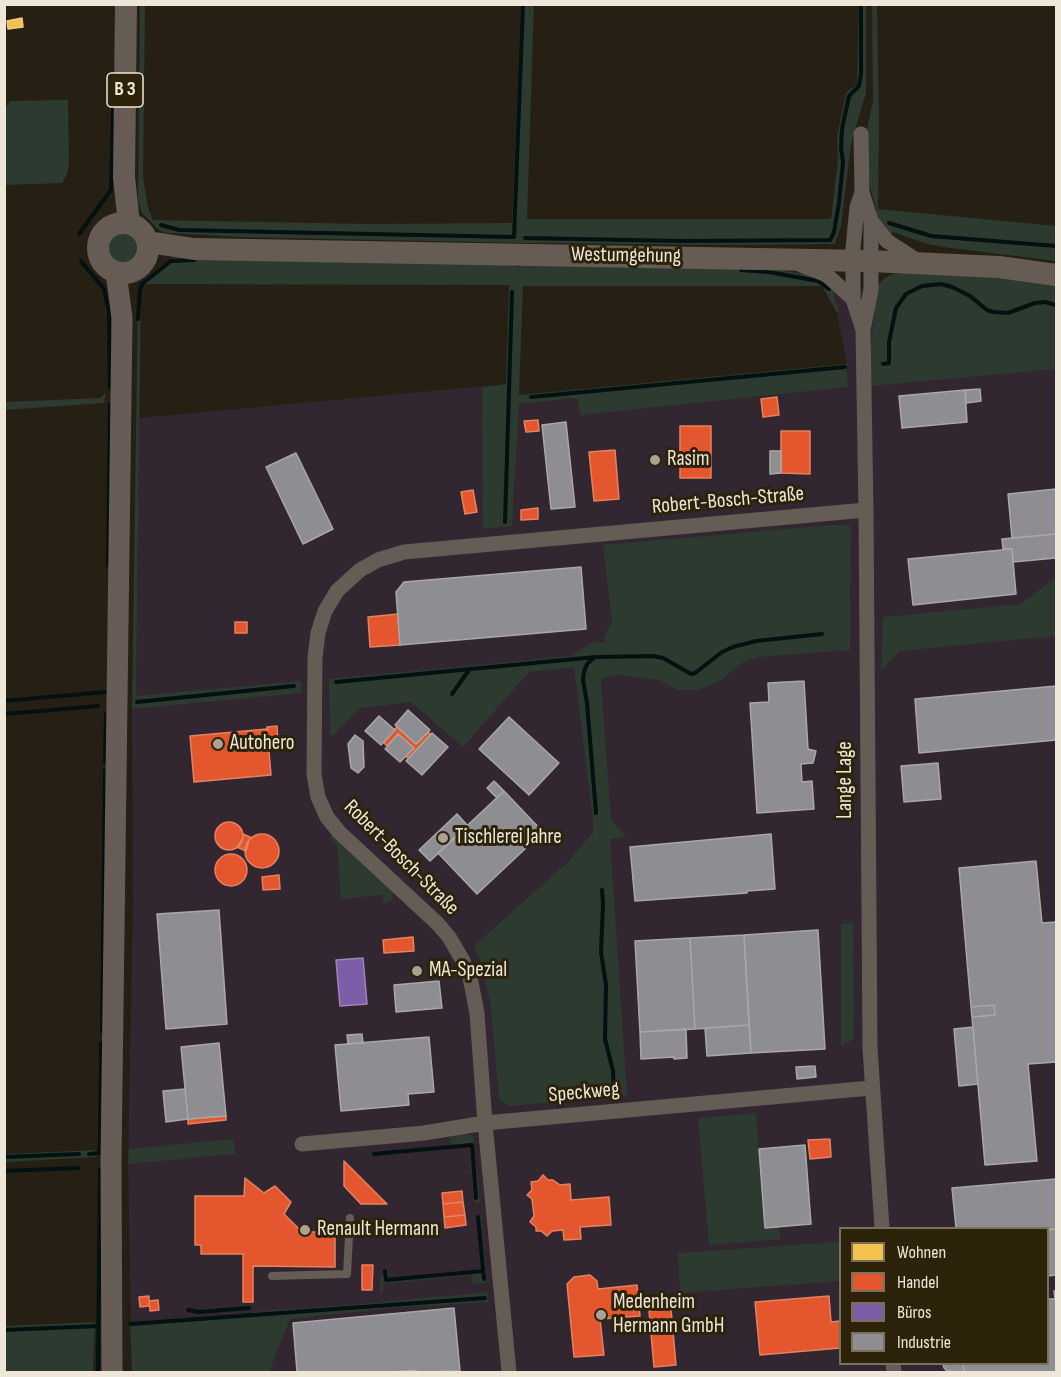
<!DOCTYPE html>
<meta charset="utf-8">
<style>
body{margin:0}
#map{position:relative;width:1061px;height:1377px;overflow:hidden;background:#252013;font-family:"Sofia Sans Condensed",sans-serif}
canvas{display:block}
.frame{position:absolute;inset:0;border:6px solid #eee7d9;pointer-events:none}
.legend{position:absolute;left:839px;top:1227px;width:210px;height:138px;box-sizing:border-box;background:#2d230b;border:2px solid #7a715d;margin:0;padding:8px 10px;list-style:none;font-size:18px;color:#eee7d9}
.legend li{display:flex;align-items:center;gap:12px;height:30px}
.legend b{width:30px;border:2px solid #7a715d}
</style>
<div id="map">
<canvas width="1061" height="1377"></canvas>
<div class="frame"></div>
<ul class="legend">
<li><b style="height:16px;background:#f2c14e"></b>Wohnen</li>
<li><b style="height:16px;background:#e4572e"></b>Handel</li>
<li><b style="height:16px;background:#7b5ea7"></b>Büros</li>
<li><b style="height:16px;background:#8d8d92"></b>Industrie</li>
</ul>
</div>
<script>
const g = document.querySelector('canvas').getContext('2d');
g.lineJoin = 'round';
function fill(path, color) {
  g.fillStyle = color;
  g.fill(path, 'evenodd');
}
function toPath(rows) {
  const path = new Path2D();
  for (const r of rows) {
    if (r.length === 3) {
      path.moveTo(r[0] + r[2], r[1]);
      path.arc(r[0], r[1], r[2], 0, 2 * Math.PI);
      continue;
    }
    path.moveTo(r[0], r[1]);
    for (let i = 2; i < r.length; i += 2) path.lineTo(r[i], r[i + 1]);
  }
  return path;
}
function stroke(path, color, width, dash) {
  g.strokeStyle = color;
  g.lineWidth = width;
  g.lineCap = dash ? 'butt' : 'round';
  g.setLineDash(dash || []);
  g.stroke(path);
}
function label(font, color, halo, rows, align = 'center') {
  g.font = font + ' "Sofia Sans Condensed",sans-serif';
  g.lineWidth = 6;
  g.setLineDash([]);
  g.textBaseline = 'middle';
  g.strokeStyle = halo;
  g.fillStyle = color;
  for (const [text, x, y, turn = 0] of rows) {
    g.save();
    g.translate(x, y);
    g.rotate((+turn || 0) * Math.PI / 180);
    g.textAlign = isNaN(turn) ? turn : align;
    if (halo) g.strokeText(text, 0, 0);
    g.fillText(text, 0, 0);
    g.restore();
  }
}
fill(toPath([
 [893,274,1056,284,1056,1372,132,1372,128,1164,133,904,132,697,136,696,139,418,519,383,519,404,848,371,837,313,840,310,834,297,834,287,876,288,884,278],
 [840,1228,1048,1228,1048,1364,840,1364]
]), '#322630');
fill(toPath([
 [145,4,143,177,148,208,153,220,369,224,512,223,521,5,534,4,527,219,831,219,838,160,837,136,846,93,857,84,859,5,866,5,866,93,851,144,841,225,835,244,736,245,525,243,241,237,168,233,160,231,142,213,138,201,140,5],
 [872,5,877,5,879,125,878,209,1056,226,1056,261,943,247,927,244,893,232,888,236,876,216,876,209,870,187,866,135,873,100],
 [68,100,69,165,67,174,62,183,5,185,5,108,10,101],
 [123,248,15],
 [217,256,510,263,516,267,523,266,530,262,771,269,804,274,817,277,834,287,834,297,840,311,837,313,822,286,523,286,519,395,847,364,848,387,580,415,577,398,519,404,512,526,483,529,482,387,506,384,509,285,141,284,136,696,301,681,301,693,132,709,138,291,142,281,172,258],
 [902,273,979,274,1056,284,1056,369,871,386,871,345,877,288,884,278,893,274],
 [106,393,104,403,5,410,5,402,100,398],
 [830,525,848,525,851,528,850,650,759,657,742,663,721,680,699,690,678,690,658,680,620,675,601,679,611,820,626,837,610,839,627,1095,510,1106,499,1100,491,1007,482,965,474,946,569,861,593,832,593,819,574,667,529,672,463,747,411,702,360,708,334,735,330,735,329,679,572,656,591,643,605,642,604,638,612,622,603,545],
 [1056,578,1056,636,900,651,881,670,883,617,1020,604],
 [334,836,392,890,393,897,391,900,384,904,382,895,341,899,337,845,329,837],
 [853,923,854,1039,841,1046,841,924],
 [756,1113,765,1227,779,1226,780,1239,709,1245,698,1118],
 [465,1133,473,1136,474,1144,471,1145,472,1162,476,1162,480,1202,474,1202,469,1147,374,1156,373,1153,451,1145,450,1136],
 [233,1139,235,1154,128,1164,129,1149],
 [96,1150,97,1157,5,1162,5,1154],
 [481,1216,487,1283,473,1284,471,1275,383,1284,383,1293,380,1293,380,1279,382,1273,388,1269,389,1278,481,1269,476,1217],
 [840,1242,840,1281,680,1293,678,1253],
 [488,1292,488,1302,391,1308,290,1319,269,1372,132,1372,130,1323,251,1315,251,1312,361,1304],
 [95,1322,93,1372,5,1372,5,1326]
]), '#2c3a30');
const homes = toPath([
 [22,18,23,27,8,29,7,21,22,18]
]);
fill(homes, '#f2c14e');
stroke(homes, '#f1cc78', 1.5);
const shops = toPath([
 [777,397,779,415,763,417,761,399,777,397],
 [538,420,539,431,526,432,524,421,538,420],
 [680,426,711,426,711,478,680,478,680,426],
 [781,431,810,431,810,474,781,473,781,431],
 [615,450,619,499,594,501,589,452,615,450],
 [473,490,477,512,465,514,461,492,473,490],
 [538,508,538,519,521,520,521,510,538,508],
 [398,614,400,645,370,647,368,617,398,614],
 [235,622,247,622,247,633,235,633,235,622],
 [277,726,278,742,269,743,267,727,277,726],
 [397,727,416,744,428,732,431,735,409,759,406,756,414,748,398,734,387,746,383,742,397,727],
 [267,729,271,775,194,782,190,736,267,729],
 [229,836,14],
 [243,834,252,838,249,840,246,851,237,847,243,838,243,834],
 [262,851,17],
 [231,870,16],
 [279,875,280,889,263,890,262,877,279,875],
 [413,937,414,951,384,953,383,940,413,937],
 [226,1116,226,1120,188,1124,188,1119,226,1116],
 [830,1139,831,1157,810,1159,808,1140,830,1139],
 [344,1161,387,1204,361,1204,344,1186,344,1161],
 [543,1175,548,1180,553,1180,560,1185,570,1184,571,1200,609,1197,611,1225,580,1227,581,1239,564,1240,563,1230,552,1231,547,1236,541,1231,536,1231,536,1227,530,1222,534,1216,532,1199,527,1195,532,1190,531,1182,538,1181,543,1175],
 [245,1178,264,1193,275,1186,291,1202,284,1214,302,1232,335,1232,335,1267,253,1266,253,1302,243,1302,243,1254,201,1254,201,1245,195,1245,195,1196,244,1196,245,1178],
 [462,1191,463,1202,443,1204,442,1193,462,1191],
 [463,1202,465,1215,444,1217,443,1204,463,1202],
 [465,1215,466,1225,445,1228,444,1217,465,1215],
 [362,1265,373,1265,372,1290,362,1290,362,1265],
 [590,1275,597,1281,598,1289,637,1285,640,1316,600,1319,604,1355,574,1357,567,1284,574,1277,590,1275],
 [149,1296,149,1306,140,1307,139,1297,149,1296],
 [829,1296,831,1322,840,1321,840,1348,760,1355,755,1302,829,1296],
 [158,1300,159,1310,150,1311,149,1301,158,1300],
 [671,1309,676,1365,654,1367,649,1311,671,1309]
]);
fill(shops, '#e4572e');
stroke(shops, '#e78261', 1.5);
const offices = toPath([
 [363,958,367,1004,340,1006,336,960,363,958]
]);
fill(offices, '#7b5ea7');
stroke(offices, '#9e87b6', 1.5);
const industry = toPath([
 [980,389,981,401,966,403,965,390,980,389],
 [965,390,967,422,902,428,899,396,965,390],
 [566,422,575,507,551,509,542,425,566,422],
 [770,451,781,451,781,473,770,474,770,451],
 [296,453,333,529,303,544,266,467,296,453],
 [1056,489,1056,534,1012,538,1008,494,1056,489],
 [1056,534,1056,558,1013,562,1012,549,1003,549,1002,539,1056,534],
 [1012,549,1016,594,913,605,908,559,1012,549],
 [581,567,586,629,400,645,396,592,404,582,581,567],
 [804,681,808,749,816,751,813,763,801,764,802,782,812,781,814,809,757,813,750,703,769,702,768,683,804,681],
 [1056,686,1056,740,919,753,915,699,1056,686],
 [408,710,430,730,416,744,395,725,408,710],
 [379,716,395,730,381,745,365,731,379,716],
 [509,717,559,763,529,795,479,749,509,717],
 [432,733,448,747,422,775,406,761,432,733],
 [398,734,414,748,400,762,385,749,398,734],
 [355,735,363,741,364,767,358,773,351,768,348,744,355,735],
 [938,763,941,799,904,802,901,766,938,763],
 [494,781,504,791,497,798,487,788,494,781],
 [504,791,543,832,477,894,438,853,504,791],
 [457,814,468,826,430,861,419,850,457,814],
 [771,834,775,889,747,891,747,893,635,901,630,847,771,834],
 [1036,861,1042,923,1056,922,1056,1062,1028,1064,1037,1161,985,1165,972,1017,995,1015,994,1005,971,1007,959,868,1036,861],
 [219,910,227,1024,166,1029,157,914,219,910],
 [818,930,825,1049,751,1053,744,935,818,930],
 [744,935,749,1025,695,1029,690,938,744,935],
 [690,938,695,1029,640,1032,635,941,690,938],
 [439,981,442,1008,396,1012,394,985,439,981],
 [994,1005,995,1015,972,1017,971,1007,994,1005],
 [749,1025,751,1053,707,1056,705,1028,749,1025],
 [973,1027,978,1084,959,1086,954,1029,973,1027],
 [686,1029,687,1058,674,1059,674,1057,641,1059,640,1032,686,1029],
 [362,1034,363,1043,348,1044,347,1035,362,1034],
 [429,1037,434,1092,408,1094,409,1105,341,1111,335,1045,429,1037],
 [219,1043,226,1116,188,1119,181,1047,219,1043],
 [815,1066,816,1077,797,1079,796,1067,815,1066],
 [185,1089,188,1119,166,1122,163,1091,185,1089],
 [805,1145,811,1224,765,1228,759,1149,805,1145],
 [1056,1179,1056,1229,956,1228,952,1188,1056,1179],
 [1056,1229,1056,1275,1048,1276,1048,1230,1056,1229],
 [1054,1291,1056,1291,1056,1372,964,1372,963,1364,1048,1364,1048,1299,1055,1299,1054,1291],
 [454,1308,460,1371,416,1372,416,1370,390,1372,297,1372,293,1323,454,1308],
 [943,1364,963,1364,964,1372,947,1371,944,1368,943,1364]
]);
fill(industry, '#8d8d92');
stroke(industry, '#aaa8a7', 1.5);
stroke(toPath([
 [889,223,931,236,1056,246],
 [161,225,179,230,514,237,523,4],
 [79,234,111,190,114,77],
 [525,238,682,241,830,240,834,232,839,203,843,162,841,148,842,129,849,96,859,86,861,74,861,4],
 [81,261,104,289,109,311,110,388],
 [741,270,769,272,818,281,829,289],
 [138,319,140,289,143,283,171,261,194,260],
 [883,364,889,363,889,342,896,308,906,294,922,286,941,284,952,287,970,296,987,310,994,312,1008,313,1035,303,1045,302,1056,305],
 [531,397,845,367],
 [505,522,512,292],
 [108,565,110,404],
 [593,659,587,664,584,672,583,680,587,703,596,813],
 [336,682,596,657,653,656,663,658,691,674,695,673,722,652,733,647,756,641,822,634],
 [452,694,469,670],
 [4,701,105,692],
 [137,702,294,686],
 [4,714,98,706],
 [105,762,106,713],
 [602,890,603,904,601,952,606,985,605,1039,613,1071,614,1092],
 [102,1032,105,770],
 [89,1154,100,1153,101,1043],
 [374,1154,472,1145,476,1198],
 [4,1157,79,1154],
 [4,1171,79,1168],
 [478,1217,484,1279],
 [385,1271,386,1280,483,1271],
 [188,1310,199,1312,249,1308],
 [131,1324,485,1298],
 [4,1330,98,1326],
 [98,1372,100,1169]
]), '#031110', 4);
stroke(toPath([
 [272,1276,347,1274,350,1218]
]), '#665c56', 8);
stroke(toPath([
 [861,134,862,192,871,221,871,290,863,330,866,510,870,1048,882,1228],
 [871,221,887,241,918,261],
 [801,265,827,275,853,299],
 [862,327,853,299,853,248,857,207,862,192],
 [302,1144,424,1133,485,1123,871,1088],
 [893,1364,894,1372],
 [509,1372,485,1123,477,1013,470,977,462,959,449,937,438,924,339,832,327,817,318,797,314,774,315,658,318,633,325,611,337,591,360,570,378,560,404,552,866,510]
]), '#665c56', 15);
stroke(toPath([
 [112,1372,111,1161,122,318,116,272]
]), '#685c56', 21);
stroke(toPath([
 [126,4,124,177,129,224],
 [123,248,25],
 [148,242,194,249,870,261,999,267,1056,275]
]), '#665c54', 22);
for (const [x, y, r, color] of [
 [655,460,6,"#a8a194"],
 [218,744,6,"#a8a194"],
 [443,838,6,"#a8a194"],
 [417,971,6,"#a8a194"],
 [305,1230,6,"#a8a194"],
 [601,1315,6,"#a8a194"]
]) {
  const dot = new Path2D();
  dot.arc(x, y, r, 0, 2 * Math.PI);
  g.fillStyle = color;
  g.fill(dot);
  stroke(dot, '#2d230b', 2);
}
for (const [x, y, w] of [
 [125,90,36]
]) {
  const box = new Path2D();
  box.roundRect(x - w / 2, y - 17, w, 34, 4.5);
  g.fillStyle = '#2d230b';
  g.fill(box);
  stroke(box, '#eee7d9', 1.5);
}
label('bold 20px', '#eee7d9', null, [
 ["B 3",125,90]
]);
label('21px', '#eee7d9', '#2d230b', [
 ["Westumgehung",626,256,1],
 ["Robert-Bosch-Straße",728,501,-5],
 ["Lange Lage",846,780,-90],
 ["Robert-Bosch-Straße",401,858,45],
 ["Speckweg",584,1093,-5]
]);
label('21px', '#eee7d9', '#2d230b', [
 ["Rasim",667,460],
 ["Autohero",230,744],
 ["Tischlerei Jahre",455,838],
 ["MA-Spezial",429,971],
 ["Renault Hermann",317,1230],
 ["Medenheim",613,1303],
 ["Hermann GmbH",613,1327]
], 'left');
</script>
